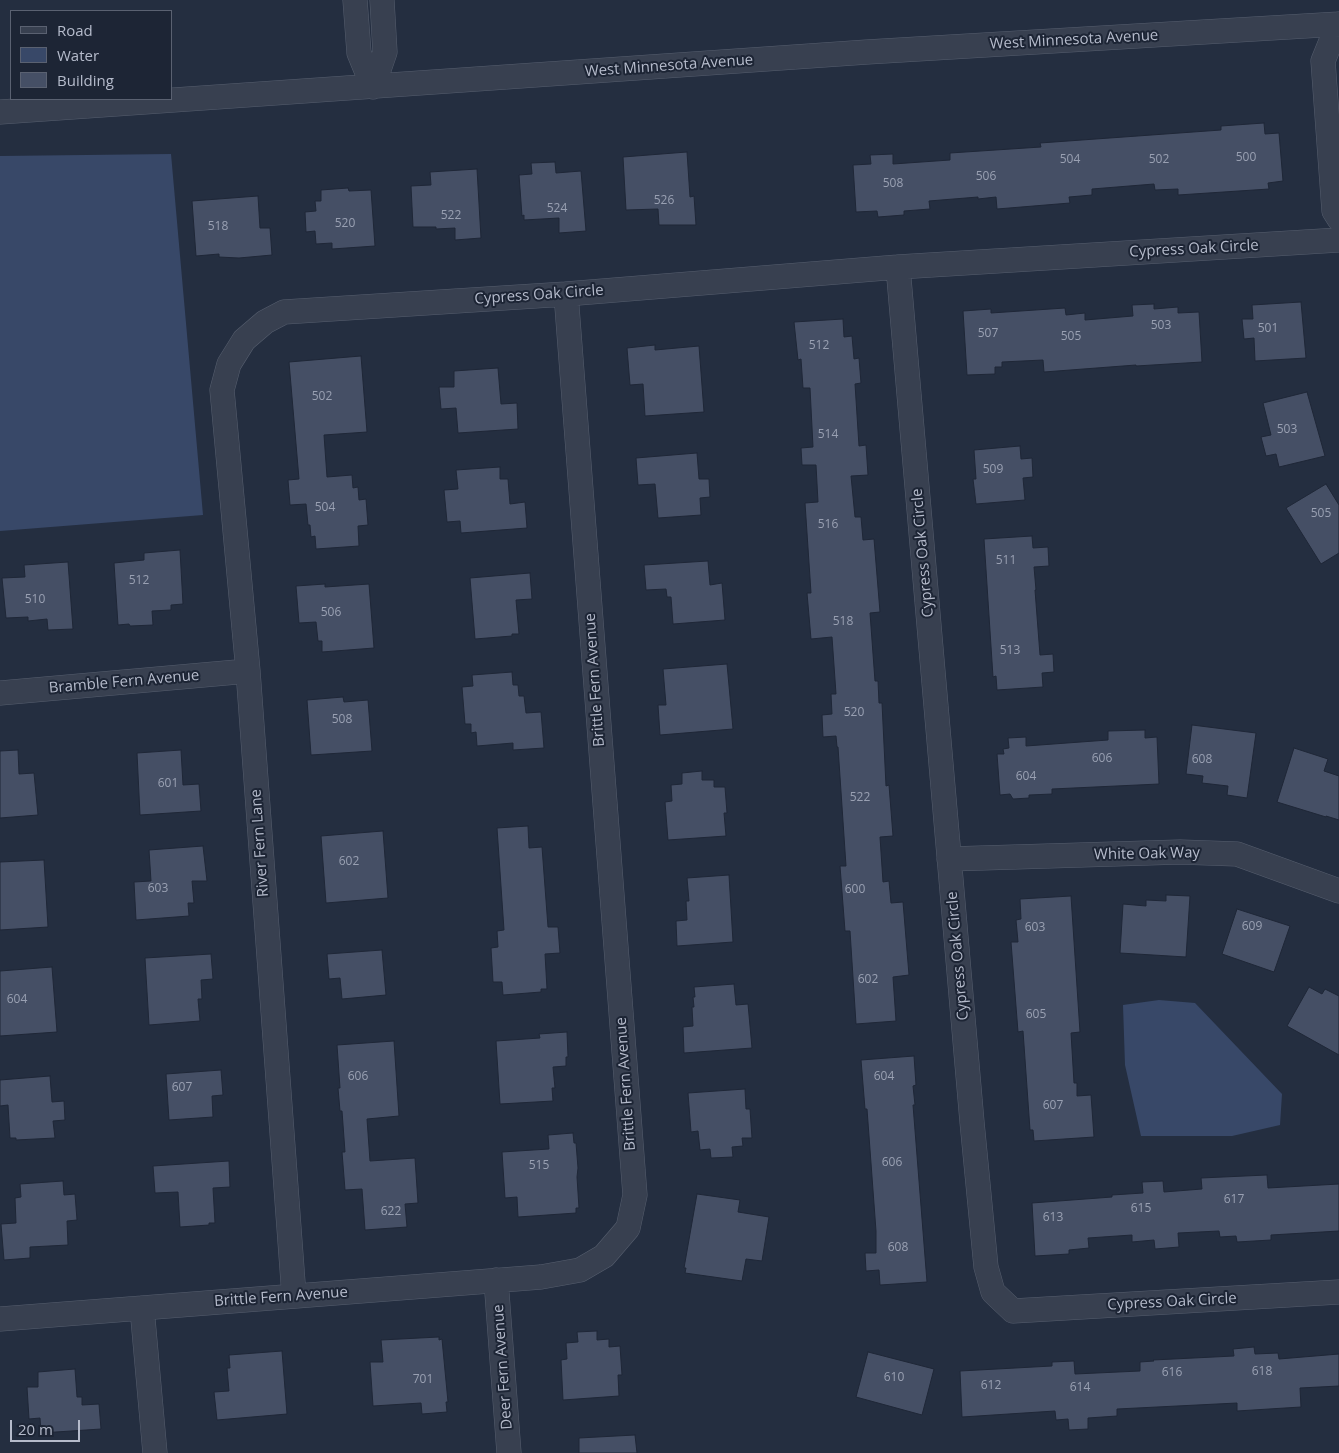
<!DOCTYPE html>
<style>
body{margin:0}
#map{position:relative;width:1339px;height:1453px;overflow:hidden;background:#242e40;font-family:"Open Sans",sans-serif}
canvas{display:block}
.legend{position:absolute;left:10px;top:10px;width:162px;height:90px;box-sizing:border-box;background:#1d2535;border:1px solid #5a6171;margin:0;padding:6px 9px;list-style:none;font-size:15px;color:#b5bbcb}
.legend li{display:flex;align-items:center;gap:10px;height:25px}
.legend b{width:25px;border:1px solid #5a6171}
.scale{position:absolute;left:10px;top:1420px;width:70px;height:22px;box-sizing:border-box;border:2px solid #b5bbcb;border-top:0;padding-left:6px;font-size:15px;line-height:18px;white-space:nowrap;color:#b5bbcb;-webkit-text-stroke:4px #1d2535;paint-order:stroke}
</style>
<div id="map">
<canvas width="1339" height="1453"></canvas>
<ul class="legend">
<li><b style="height:6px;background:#384050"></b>Road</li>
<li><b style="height:14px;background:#384868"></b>Water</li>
<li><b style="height:14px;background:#454f65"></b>Building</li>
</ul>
<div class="scale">20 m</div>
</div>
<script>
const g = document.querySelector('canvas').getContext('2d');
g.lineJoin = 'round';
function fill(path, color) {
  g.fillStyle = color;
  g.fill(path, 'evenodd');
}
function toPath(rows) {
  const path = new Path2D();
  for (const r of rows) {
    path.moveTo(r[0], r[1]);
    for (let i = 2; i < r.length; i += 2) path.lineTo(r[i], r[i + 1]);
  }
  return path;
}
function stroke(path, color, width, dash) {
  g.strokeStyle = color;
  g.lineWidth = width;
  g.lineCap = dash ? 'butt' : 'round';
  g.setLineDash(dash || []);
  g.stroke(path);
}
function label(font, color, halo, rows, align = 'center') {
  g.font = font + ' "Open Sans",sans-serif';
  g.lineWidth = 4;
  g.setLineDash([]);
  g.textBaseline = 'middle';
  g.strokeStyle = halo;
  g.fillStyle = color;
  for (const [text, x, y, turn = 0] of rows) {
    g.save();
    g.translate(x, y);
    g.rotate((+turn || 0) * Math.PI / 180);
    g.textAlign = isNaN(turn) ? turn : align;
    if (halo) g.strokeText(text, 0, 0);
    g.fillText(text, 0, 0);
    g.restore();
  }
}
fill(toPath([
 [171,154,203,515,0,531,0,156],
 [1159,1000,1195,1003,1282,1094,1280,1125,1232,1136,1141,1136,1125,1065,1123,1005]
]), '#384868');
const building = toPath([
 [1264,123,1265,134,1279,133,1283,181,1268,183,1269,189,1178,195,1178,189,1155,190,1154,184,1092,189,1092,195,1069,197,1070,203,997,209,996,197,978,199,978,197,929,201,930,209,904,211,904,215,878,217,877,211,856,212,853,165,871,164,870,155,893,154,893,164,950,160,950,153,1041,147,1040,143,1221,130,1221,126,1264,123],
 [687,152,690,197,694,196,696,225,659,225,658,209,626,210,623,157,687,152],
 [555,162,556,173,581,171,586,231,559,233,559,218,524,220,524,215,522,216,519,175,532,174,531,163,555,162],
 [477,169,481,238,455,240,455,228,436,229,436,227,413,227,411,186,431,185,430,172,477,169],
 [348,188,349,191,371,190,375,246,332,249,332,243,316,244,315,231,306,232,305,212,316,211,315,201,321,201,321,190,348,188],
 [258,196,260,228,270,228,272,255,239,258,219,257,219,254,196,256,192,201,258,196],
 [1301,302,1306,358,1255,361,1254,338,1244,339,1242,319,1253,319,1252,305,1301,302],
 [1154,304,1154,309,1178,307,1178,313,1199,312,1202,362,1136,366,1136,365,1044,372,1043,360,1002,362,1002,367,995,367,995,374,967,375,963,311,991,309,991,313,1065,308,1066,315,1085,313,1085,320,1133,316,1132,305,1154,304],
 [843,319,844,337,852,336,854,359,859,358,861,383,855,384,859,446,866,445,868,475,851,476,855,517,861,517,863,540,874,539,880,612,870,613,875,681,878,681,879,703,882,703,886,786,889,785,893,836,880,837,883,882,889,881,891,903,903,902,909,975,893,977,896,1021,856,1024,850,931,845,931,840,866,846,866,838,747,837,747,836,736,823,737,822,715,832,714,831,694,836,694,832,637,811,639,807,593,811,593,805,503,818,502,816,465,802,465,801,448,813,447,810,388,803,388,801,359,798,360,794,322,843,319],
 [655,345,655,350,699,346,704,412,645,416,643,384,630,385,627,348,655,345],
 [361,356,367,432,324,435,327,477,352,475,353,488,358,487,359,500,366,499,368,525,358,526,359,546,316,549,315,536,311,537,310,525,308,525,306,504,290,505,288,480,299,479,289,362,361,356],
 [498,368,501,404,517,403,518,429,458,433,456,408,441,409,439,387,454,387,454,371,498,368],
 [1307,392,1325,456,1279,467,1276,454,1266,456,1261,437,1271,435,1263,403,1307,392],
 [1020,446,1021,459,1032,458,1033,477,1023,478,1025,500,976,504,973,479,976,479,974,450,1020,446],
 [697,453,699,479,709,479,710,497,700,498,701,515,658,518,655,484,638,485,636,458,697,453],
 [500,467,500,479,508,479,510,504,525,502,527,528,461,533,460,521,447,522,444,490,458,489,456,470,500,467],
 [1326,484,1339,505,1339,553,1321,564,1286,508,1326,484],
 [1032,536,1033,548,1048,547,1049,566,1034,567,1036,590,1035,590,1040,655,1053,654,1054,672,1042,673,1043,687,997,690,996,676,993,677,984,539,1032,536],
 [180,550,183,604,171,605,171,610,152,611,153,625,130,626,129,624,118,625,114,563,144,560,144,553,180,550],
 [708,561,710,585,722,583,725,620,673,624,671,597,667,597,666,589,646,590,644,565,708,561],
 [68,562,73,629,48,630,47,619,28,621,28,617,6,618,2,578,25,577,24,565,68,562],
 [530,573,532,599,516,600,519,634,512,634,512,636,475,639,470,578,530,573],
 [325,584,325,587,369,584,374,648,322,652,322,641,318,641,316,622,299,623,296,586,325,584],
 [727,664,733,729,660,735,658,705,666,705,663,669,727,664],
 [512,672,513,685,518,685,519,696,524,696,526,713,541,712,544,748,513,750,513,743,477,746,476,732,471,733,471,724,465,724,462,687,473,686,472,675,512,672],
 [343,697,344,702,368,700,372,751,311,755,307,700,343,697],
 [1192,725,1256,733,1247,798,1227,795,1228,786,1202,783,1203,776,1186,774,1192,725],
 [1145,730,1145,738,1157,737,1159,784,1052,789,1052,794,1029,795,1029,798,1013,799,1010,794,1000,795,997,754,1004,754,1003,749,1009,748,1008,738,1026,737,1026,746,1108,740,1108,731,1145,730],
 [1294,748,1328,759,1324,771,1339,776,1339,820,1326,816,1326,817,1277,802,1294,748],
 [18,750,19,774,34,773,38,815,0,818,0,751,18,750],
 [181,750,183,785,199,784,201,811,140,815,137,753,181,750],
 [702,771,702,780,714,780,714,787,725,787,727,813,724,813,726,836,668,840,665,802,672,801,671,785,682,784,682,773,702,771],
 [528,826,529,848,542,847,548,927,558,927,560,953,545,954,547,989,541,989,541,992,503,995,502,982,493,982,491,948,498,947,497,931,504,930,497,828,528,826],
 [383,831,388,898,326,903,321,836,383,831],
 [203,846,207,881,192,881,194,903,188,903,189,916,136,920,134,882,151,881,149,850,203,846],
 [44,860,48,927,0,930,0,862,44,860],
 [729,875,733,942,677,946,676,921,687,920,686,901,689,901,687,878,729,875],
 [1166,895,1190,896,1186,957,1120,953,1123,904,1146,906,1146,900,1166,901,1166,895],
 [1071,896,1080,1032,1071,1033,1074,1083,1077,1083,1077,1096,1091,1095,1094,1137,1034,1141,1033,1130,1030,1130,1023,1031,1018,1032,1011,942,1018,942,1016,920,1021,919,1020,899,1071,896],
 [1237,909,1290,926,1274,972,1222,954,1237,909],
 [382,950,386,995,342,999,340,978,329,979,327,954,382,950],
 [211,954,213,979,201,980,202,999,198,999,200,1021,149,1025,145,958,211,954],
 [52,967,57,1032,0,1036,0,971,52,967],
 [734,984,736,1005,748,1004,752,1048,684,1053,683,1027,693,1026,692,1007,694,1007,693,997,695,997,694,987,734,984],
 [1309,987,1322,994,1325,989,1339,996,1339,1055,1287,1026,1309,987],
 [567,1032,568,1057,566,1057,566,1066,553,1067,555,1088,552,1088,553,1101,500,1104,496,1041,540,1038,539,1034,567,1032],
 [394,1041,399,1116,367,1119,370,1161,415,1158,418,1203,405,1204,407,1227,365,1230,362,1189,345,1190,342,1152,345,1152,342,1111,340,1111,338,1088,340,1088,337,1045,394,1041],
 [914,1056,916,1085,913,1086,915,1105,913,1105,927,1282,880,1285,879,1270,866,1271,865,1253,876,1253,876,1231,867,1109,865,1109,861,1060,914,1056],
 [221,1070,223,1095,212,1096,213,1117,169,1120,166,1074,221,1070],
 [50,1076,52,1102,64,1101,65,1120,53,1121,55,1138,16,1140,16,1138,10,1138,8,1105,0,1106,0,1080,50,1076],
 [745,1089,746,1109,750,1109,752,1138,742,1138,743,1146,732,1147,733,1157,711,1158,710,1149,700,1150,698,1131,691,1132,688,1093,745,1089],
 [573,1133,574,1143,576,1143,578,1168,577,1177,579,1208,576,1208,576,1213,518,1217,517,1197,505,1198,502,1152,549,1149,548,1135,573,1133],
 [229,1161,230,1187,213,1188,215,1223,209,1223,209,1225,180,1227,178,1192,155,1193,153,1166,229,1161],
 [1267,1175,1268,1188,1339,1184,1339,1231,1271,1235,1271,1240,1237,1242,1236,1236,1220,1237,1219,1231,1178,1233,1179,1247,1155,1249,1154,1240,1132,1242,1132,1235,1088,1238,1089,1248,1069,1250,1069,1254,1035,1256,1032,1203,1112,1197,1112,1195,1143,1193,1142,1182,1163,1181,1164,1192,1202,1189,1201,1178,1267,1175],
 [63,1181,64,1195,75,1194,77,1220,67,1221,68,1245,30,1247,30,1258,4,1260,1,1224,16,1223,15,1198,21,1197,20,1184,63,1181],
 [697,1194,740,1200,738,1212,769,1217,762,1261,746,1259,742,1281,685,1273,686,1268,684,1268,697,1194],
 [597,1331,597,1340,609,1339,609,1347,620,1346,622,1375,618,1375,619,1396,563,1400,561,1360,567,1359,566,1343,578,1342,577,1332,597,1331],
 [439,1337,439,1340,442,1339,448,1402,446,1402,447,1412,422,1414,421,1403,373,1406,370,1362,383,1362,381,1340,439,1337],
 [1254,1347,1255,1354,1278,1353,1279,1359,1339,1354,1339,1386,1300,1388,1301,1407,1237,1411,1237,1403,1117,1409,1117,1416,1088,1418,1088,1429,1069,1430,1068,1419,1056,1420,1055,1411,962,1417,960,1371,1052,1366,1052,1362,1074,1361,1075,1374,1140,1371,1140,1362,1154,1361,1153,1360,1234,1356,1233,1349,1254,1347],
 [282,1351,287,1414,217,1420,214,1392,229,1391,227,1368,230,1368,229,1355,282,1351],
 [868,1352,934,1369,922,1415,856,1397,868,1352],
 [75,1369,77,1397,82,1397,82,1405,99,1404,101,1429,41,1433,40,1418,29,1419,27,1387,38,1387,38,1372,75,1369],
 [635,1435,637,1453,579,1453,579,1438,635,1435]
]);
fill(building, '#454f65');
stroke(building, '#1f2737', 1);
const minor = toPath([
 [355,0,359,53,373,87],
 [1338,24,1323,61,1334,211,1339,219],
 [373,87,385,52,382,0],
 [0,112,867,52,1339,24],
 [898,267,972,1122,986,1267,993,1292,1013,1311,1339,1292],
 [0,693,248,671],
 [949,859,1180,852,1237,854,1339,891],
 [496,1280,509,1453],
 [294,1296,248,671,222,390,229,364,244,340,265,322,284,312,566,294,898,267,1339,240],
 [142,1308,155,1453],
 [0,1319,541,1277,580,1270,604,1256,628,1228,635,1195,566,294]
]);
stroke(minor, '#565e6e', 25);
stroke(minor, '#384050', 24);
label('12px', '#99a0b2', null, [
 ["500",1246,158],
 ["504",1070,160],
 ["502",1159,160],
 ["506",986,177],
 ["508",893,184],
 ["526",664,201],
 ["524",557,209],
 ["522",451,216],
 ["520",345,224],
 ["518",218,227],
 ["503",1161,326],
 ["501",1268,329],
 ["507",988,334],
 ["505",1071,337],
 ["512",819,346],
 ["502",322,397],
 ["503",1287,430],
 ["514",828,435],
 ["509",993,470],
 ["504",325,508],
 ["505",1321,514],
 ["516",828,525],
 ["511",1006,561],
 ["512",139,581],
 ["510",35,600],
 ["506",331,613],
 ["518",843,622],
 ["513",1010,651],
 ["520",854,713],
 ["508",342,720],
 ["606",1102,759],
 ["608",1202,760],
 ["604",1026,777],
 ["601",168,784],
 ["522",860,798],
 ["602",349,862],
 ["603",158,889],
 ["600",855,890],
 ["609",1252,927],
 ["603",1035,928],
 ["602",868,980],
 ["604",17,1000],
 ["605",1036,1015],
 ["606",358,1077],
 ["604",884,1077],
 ["607",182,1088],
 ["607",1053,1106],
 ["606",892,1163],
 ["515",539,1166],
 ["617",1234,1200],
 ["615",1141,1209],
 ["622",391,1212],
 ["613",1053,1218],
 ["608",898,1248],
 ["618",1262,1372],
 ["616",1172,1373],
 ["610",894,1378],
 ["701",423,1380],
 ["612",991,1386],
 ["614",1080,1388]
]);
label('15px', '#b5bbcb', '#1d2535', [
 ["West Minnesota Avenue",1074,40,-3],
 ["West Minnesota Avenue",669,66,-4],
 ["Cypress Oak Circle",1194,249,-3],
 ["Cypress Oak Circle",539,295,-4],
 ["Cypress Oak Circle",923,553,-95],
 ["Brittle Fern Avenue",595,680,-94],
 ["Bramble Fern Avenue",124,682,-5],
 ["River Fern Lane",260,843,-94],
 ["White Oak Way",1147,854,-1],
 ["Cypress Oak Circle",958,956,-95],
 ["Brittle Fern Avenue",626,1084,-94],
 ["Brittle Fern Avenue",281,1297,-4],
 ["Cypress Oak Circle",1172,1302,-3],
 ["Deer Fern Avenue",503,1367,-94]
]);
</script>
